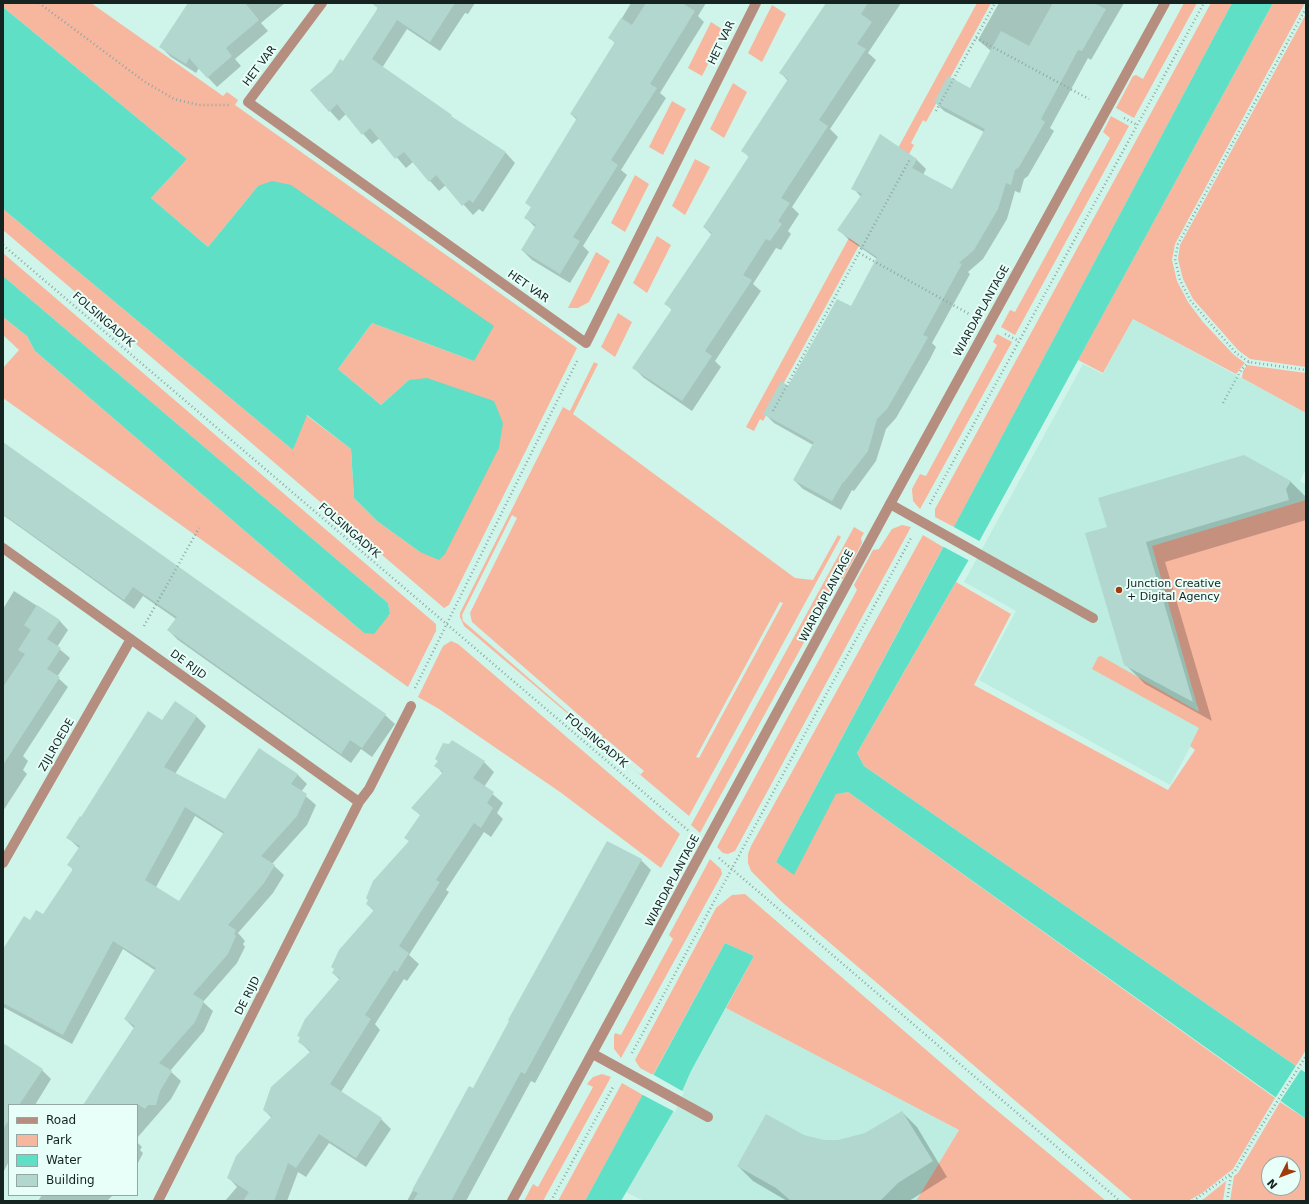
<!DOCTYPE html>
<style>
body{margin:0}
#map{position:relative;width:1309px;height:1204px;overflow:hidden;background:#cff5eb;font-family:"DejaVu Sans",sans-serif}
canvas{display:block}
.frame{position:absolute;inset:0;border:4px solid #162421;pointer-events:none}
.legend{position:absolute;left:8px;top:1104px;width:130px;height:92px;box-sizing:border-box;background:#e8fef8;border:1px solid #94a7a2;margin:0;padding:5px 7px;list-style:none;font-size:12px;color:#162421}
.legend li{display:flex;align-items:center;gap:8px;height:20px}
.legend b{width:20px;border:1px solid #94a7a2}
.north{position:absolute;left:1261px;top:1156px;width:40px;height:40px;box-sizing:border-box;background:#e8fef8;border:1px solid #94a7a2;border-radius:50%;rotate:228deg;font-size:11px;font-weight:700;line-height:16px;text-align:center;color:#162421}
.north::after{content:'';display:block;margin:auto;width:14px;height:18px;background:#a03c09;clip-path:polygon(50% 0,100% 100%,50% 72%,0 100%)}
</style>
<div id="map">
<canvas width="1309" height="1204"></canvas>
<div class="frame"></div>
<ul class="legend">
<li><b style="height:5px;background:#b68e7f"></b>Road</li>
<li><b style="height:11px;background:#f7b69e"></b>Park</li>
<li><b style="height:11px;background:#5fdfc5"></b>Water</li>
<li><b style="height:11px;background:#b2d7ce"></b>Building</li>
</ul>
<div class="north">N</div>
</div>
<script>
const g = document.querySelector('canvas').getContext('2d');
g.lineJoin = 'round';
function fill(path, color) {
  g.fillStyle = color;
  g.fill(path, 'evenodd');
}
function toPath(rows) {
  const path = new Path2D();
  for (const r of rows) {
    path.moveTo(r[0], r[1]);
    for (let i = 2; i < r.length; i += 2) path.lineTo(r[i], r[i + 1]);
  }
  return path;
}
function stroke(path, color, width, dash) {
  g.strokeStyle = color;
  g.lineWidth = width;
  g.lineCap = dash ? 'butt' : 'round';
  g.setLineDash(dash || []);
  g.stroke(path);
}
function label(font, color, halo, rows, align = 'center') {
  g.font = font + ' "DejaVu Sans",sans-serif';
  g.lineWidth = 4;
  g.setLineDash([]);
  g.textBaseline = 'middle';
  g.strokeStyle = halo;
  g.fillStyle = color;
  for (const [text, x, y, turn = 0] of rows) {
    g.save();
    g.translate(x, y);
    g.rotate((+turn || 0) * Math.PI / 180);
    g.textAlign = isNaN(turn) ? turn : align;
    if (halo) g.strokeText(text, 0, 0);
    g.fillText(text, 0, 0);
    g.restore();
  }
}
fill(toPath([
 [1133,319,1306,413,1306,469,1300,481,1306,485,1306,505,1196,708,1207,715,1170,785,979,680,1016,611,964,582,1083,364,1103,374],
 [726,1008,959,1130,916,1201,644,1201,626,1192,673,1112,691,1071]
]), '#bdede0');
fill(toPath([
 [3,3,91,3,223,96,227,92,238,100,235,105,577,348,449,605,444,608,3,230,3,209,293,450,306,415,351,449,354,498,377,521,420,552,409,380,381,405,338,369,372,323,474,361,258,186,208,247,151,198,187,159,3,7],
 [977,3,991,3,926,122,923,120,911,143,914,145,763,421,760,419,754,431,746,427],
 [1184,3,1197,3,1134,118,1116,108,1133,76,1136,75,1143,79],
 [1211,3,1232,3,954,527,935,517,935,509],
 [1273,3,1305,3,1175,244,1172,260,1177,281,1188,302,1203,322,1234,355,1245,363,1236,374,1133,319,1103,373,1078,360],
 [772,5,786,14,762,62,748,53],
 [1306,14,1306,367,1250,359,1238,350,1193,299,1183,279,1178,259,1180,245],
 [711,22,725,31,702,76,688,68],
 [733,83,747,92,724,138,710,129],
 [672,101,686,109,663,155,649,147],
 [1111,116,1129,126,1015,335,1001,327,1010,310,1015,312,1110,138,1103,132],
 [695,159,710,167,685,215,672,206],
 [635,175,649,184,625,232,611,223],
 [657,236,671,245,647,293,633,283],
 [596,252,610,261,589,302,578,308,568,308],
 [3,253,436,624,436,631,408,687,3,398,3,368,19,350,3,335,3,317,27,336,35,351,364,633,390,615,388,603,3,276],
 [618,313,632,322,615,357,601,347],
 [997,334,1012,342,920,509,913,501,912,489,920,474,926,476,997,345,993,342],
 [594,362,598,364,573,414,795,578,813,580,838,535,841,537,689,816,464,626,460,617,460,613,563,407,570,411],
 [512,515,517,518,470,613,472,622,603,736,600,740,463,621,462,615],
 [780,602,783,603,699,758,696,757],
 [605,738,644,771,640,775,602,742],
 [1247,365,1306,373,1306,413,1242,378,1243,371],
 [1306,500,1306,1050,1296,1066,864,766,857,753,956,582,1011,614,974,685,1168,790,1195,750,1190,746,1199,728,1092,669,1098,657,1101,656,1199,712,1152,546],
 [902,525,911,527,735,851,728,854,723,853,717,847,857,590,854,585,873,550,879,549,892,529],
 [854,527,864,533,861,538,862,543,843,579,838,580,700,833,691,825],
 [923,535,943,547,776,862,794,874,836,793,848,792,1275,1098,1233,1169,1202,1193,1188,1201,1133,1201,783,903,751,871,748,863,748,854,751,846],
 [451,641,458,644,680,834,661,868,560,792,439,709,418,697,443,646],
 [710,859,721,869,722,874,621,1058,614,1049,614,1036,615,1033,621,1035,673,939,669,935],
 [745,894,982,1098,1106,1201,916,1201,959,1130,726,1008,754,956,725,943,653,1075,640,1068,635,1060,716,908,732,895],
 [602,1074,611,1077,543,1201,524,1201,533,1184,538,1187,593,1087,587,1084,593,1077],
 [622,1083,643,1095,585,1201,558,1201],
 [1280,1102,1306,1119,1306,1201,1230,1201,1234,1176,1238,1173],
 [1269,1164,1293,1164,1293,1188,1269,1188],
 [1226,1181,1223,1201,1200,1201,1205,1198]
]), '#f7b69e');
fill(toPath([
 [1232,3,1273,3,975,549,857,753,864,766,1306,1073,1306,1119,848,792,836,794,794,875,776,862],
 [3,7,187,159,151,198,208,247,258,186,272,181,291,185,494,326,474,361,372,323,338,369,381,405,409,380,427,378,494,401,503,423,499,448,445,554,439,560,420,552,377,521,354,498,351,449,307,415,293,450,3,209],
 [3,276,388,603,390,614,374,634,364,633,35,351,27,336,3,317],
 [725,943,754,956,691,1071,673,1112,621,1201,585,1201]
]), '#5fdfc5');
fill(toPath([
 [952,526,981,542,970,561,942,546],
 [1297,1064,1302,1068,1279,1103,1274,1100],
 [652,1074,684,1092,675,1112,641,1094]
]), '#cff5eb');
fill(toPath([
 [189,3,285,3,261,23,268,31,235,59,241,66,217,87,199,68,196,73,171,57,161,47],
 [379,3,475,3,468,14,465,13,440,51,407,29,382,68,457,121,506,153,515,163,483,212,479,209,473,215,446,185,439,191,413,162,406,168,380,138,372,144,346,114,339,121,330,111,344,62,376,13],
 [631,3,706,3,698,16,704,22,660,93,666,98,621,170,627,175,583,246,589,252,570,283,532,260,522,250,536,228,526,218,532,208,526,202,577,120,571,114,615,43,610,38],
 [825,3,901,3,868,53,876,60,830,129,838,137,792,207,799,214,788,231,791,234,781,250,776,248,753,284,761,291,715,361,721,367,692,411,644,378,634,368,672,310,666,304,712,235,704,227,750,158,742,150,788,81,781,73,827,4],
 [999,3,1124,3,1091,60,1088,58,1050,128,1054,131,1028,176,1024,179,1020,193,1015,191,1007,219,983,259,968,272,970,274,932,343,936,347,930,359,896,418,886,429,876,461,854,491,852,490,841,510,803,489,794,480,813,445,774,423,765,414,788,388,851,307,877,259,848,239,839,230,861,197,853,188,881,135,917,160,926,169,923,175,952,190,984,132,944,111,935,102,970,90,991,51,978,40],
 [3,443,385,715,395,724,372,757,361,749,351,763,178,640,168,630,176,619,143,596,134,609,3,515],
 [1244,456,1291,482,1306,497,1306,520,1165,562,1212,721,1145,684,1125,664,1108,528],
 [14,591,59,620,68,630,57,647,70,658,57,677,68,687,23,756,28,761,23,770,27,774,3,811,3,609],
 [175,702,197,717,206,726,175,774,225,800,297,774,307,784,301,792,316,805,307,825,272,864,284,875,273,893,238,933,245,941,243,944,245,947,237,963,203,1002,213,1011,204,1031,170,1071,181,1081,171,1099,137,1138,137,1105,84,1105,134,1028,125,1019,156,971,123,949,72,1044,3,1007,3,951,30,921,43,916,73,870,69,865,80,849,67,837,162,722],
 [195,816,224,834,179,902,156,887],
 [436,759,484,762,494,772,484,787,503,803,497,813,503,819,491,837,484,832,446,890,449,892,409,955,419,964,407,981,404,979,375,1024,380,1030,341,1092,381,1119,391,1129,366,1167,329,1143,306,1177,298,1172,287,1201,225,1201,237,1187,228,1177,272,1118,264,1110,311,1053,299,1041,340,980,333,973,374,911,367,904,410,842,406,838,421,816,413,808,443,774,436,766,439,762],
 [641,860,651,870,535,1083,531,1081,466,1201,407,1201,462,1101,474,1090],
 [3,1044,42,1070,51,1079,35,1105,9,1105,9,1161,3,1173],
 [902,1112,917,1127,947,1177,909,1201,787,1201,753,1181,738,1166,804,1136,824,1141,838,1141,865,1134],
 [137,1142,142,1147,140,1150,143,1153,137,1165],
 [42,1195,113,1195,107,1201,38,1201]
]), '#0003');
fill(toPath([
 [188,3,245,3,259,20,226,48,232,56,207,78,189,58,186,64,159,47],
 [371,3,455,3,430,42,397,20,372,59,452,115,451,116,506,152,473,203,469,200,462,206,436,175,429,182,404,152,395,159,370,128,362,135,337,104,329,112,310,90,332,72,340,59,343,61,378,8],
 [646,3,682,3,695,11,650,84,657,88,611,160,618,165,573,237,580,241,560,274,521,250,536,225,524,218,531,207,525,203,577,118,570,114,615,42,608,38,621,18,632,25],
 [826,3,868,3,861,14,872,22,857,44,866,49,819,120,828,126,781,198,790,203,778,221,782,224,770,241,766,239,743,275,752,280,705,351,712,356,682,401,632,368,672,309,664,304,712,233,703,227,749,156,741,151,788,79,779,73],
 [1053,3,1093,3,1106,9,1082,51,1078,50,1041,119,1045,122,1019,167,1015,170,1011,185,1006,183,998,209,974,250,959,263,962,264,923,335,928,337,921,350,887,409,877,419,868,451,844,482,843,482,832,501,793,480,814,442,763,414,781,381,788,386,837,299,851,306,877,257,837,230,862,194,851,189,880,134,917,159,912,168,952,189,985,129,934,102,948,76,970,88,1001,31,1029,46],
 [3,442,386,714,362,748,350,740,341,754,167,630,177,617,133,587,124,600,3,514],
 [1244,455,1291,481,1286,489,1289,500,1146,542,1193,702,1124,665,1085,533,1107,527,1098,498],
 [37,605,60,620,47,639,61,648,47,669,60,677,3,765,3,687,25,654,18,650,31,630,24,625],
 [175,701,197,716,164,767,225,799,259,748,298,774,291,784,307,794,297,816,261,856,275,865,264,883,228,925,236,930,234,934,236,936,228,954,193,994,204,1001,195,1022,159,1063,172,1071,160,1091,156,1105,148,1105,145,1109,139,1105,83,1105,135,1026,124,1019,156,968,113,941,63,1035,3,1003,3,949,24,916,30,920,36,910,43,914,73,869,67,865,80,846,66,838,80,816,81,817,148,711,162,720],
 [185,807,224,832,179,901,145,880],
 [452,740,485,761,473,778,494,792,487,803,493,808,481,828,474,823,436,880,440,882,399,946,409,953,397,972,394,970,365,1015,371,1019,330,1084,382,1118,356,1158,319,1134,296,1168,288,1163,274,1201,243,1201,249,1192,227,1178,236,1156,272,1116,263,1110,271,1087,311,1051,298,1042,300,1037,297,1036,305,1019,340,978,332,973,334,969,331,967,339,950,374,910,366,904,368,900,366,898,373,881,409,841,404,838,420,815,411,808,443,772,434,766,438,761,435,759,443,743,449,744],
 [607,841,642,859,631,879,525,1074,521,1072,451,1201,413,1201,418,1193,412,1190,427,1163,469,1086,473,1088,509,1021,508,1020],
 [3,1043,43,1069,19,1105,9,1105,9,1120,3,1129],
 [902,1111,933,1161,898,1183,880,1201,791,1201,776,1188,737,1166,766,1114,804,1135,824,1140,838,1140,865,1133]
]), '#b2d7ce');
stroke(toPath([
 [39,3,145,82,174,99,199,105,230,105],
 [1306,8,1178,244,1175,259,1180,280,1190,300,1236,353,1249,362,1306,370],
 [976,38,1089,99],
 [936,111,995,3],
 [1124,118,1137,125],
 [3,245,690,832],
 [859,253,971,315],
 [1005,334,1019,341],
 [1223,403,1241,370,1249,362],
 [773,411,910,159],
 [930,504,1204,3],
 [144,626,199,528],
 [415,688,578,359],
 [719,858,1120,1201],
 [632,1053,911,538],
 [551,1201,613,1087],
 [1193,1201,1235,1171,1257,1133,1306,1056],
 [1227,1201,1231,1175]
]), '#8ca9a2', 2.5, [1, 3]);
stroke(toPath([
 [890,504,1093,618],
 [593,1054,708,1117]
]), '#b68e7f', 10);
stroke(toPath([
 [322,3,248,102,586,343,756,3],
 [3,548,359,802,158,1201],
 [359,802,369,789,411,706],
 [3,863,131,639],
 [512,1201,890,504,1165,3]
]), '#b68e7f', 10);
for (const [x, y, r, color] of [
 [1119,590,4,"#a03c09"]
]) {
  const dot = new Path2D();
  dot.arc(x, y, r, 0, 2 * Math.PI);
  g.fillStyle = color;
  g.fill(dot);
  stroke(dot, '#e8fef8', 1.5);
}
label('11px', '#162421', '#e8fef8', [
 ["HET VAR",722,43,-64],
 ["HET VAR",260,66,-53],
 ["HET VAR",528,287,35],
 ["WIARDAPLANTAGE",982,311,-61],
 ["FOLSINGADYK",103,320,41],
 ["FOLSINGADYK",349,531,41],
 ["WIARDAPLANTAGE",827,596,-62],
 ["DE RIJD",188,665,36],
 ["FOLSINGADYK",596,741,40],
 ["ZIJLROEDE",57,745,-60],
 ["WIARDAPLANTAGE",673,881,-62],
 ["DE RIJD",248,996,-63]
]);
label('11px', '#162421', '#e8fef8', [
 ["Junction Creative",1127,584],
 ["+ Digital Agency",1127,597]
], 'left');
</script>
